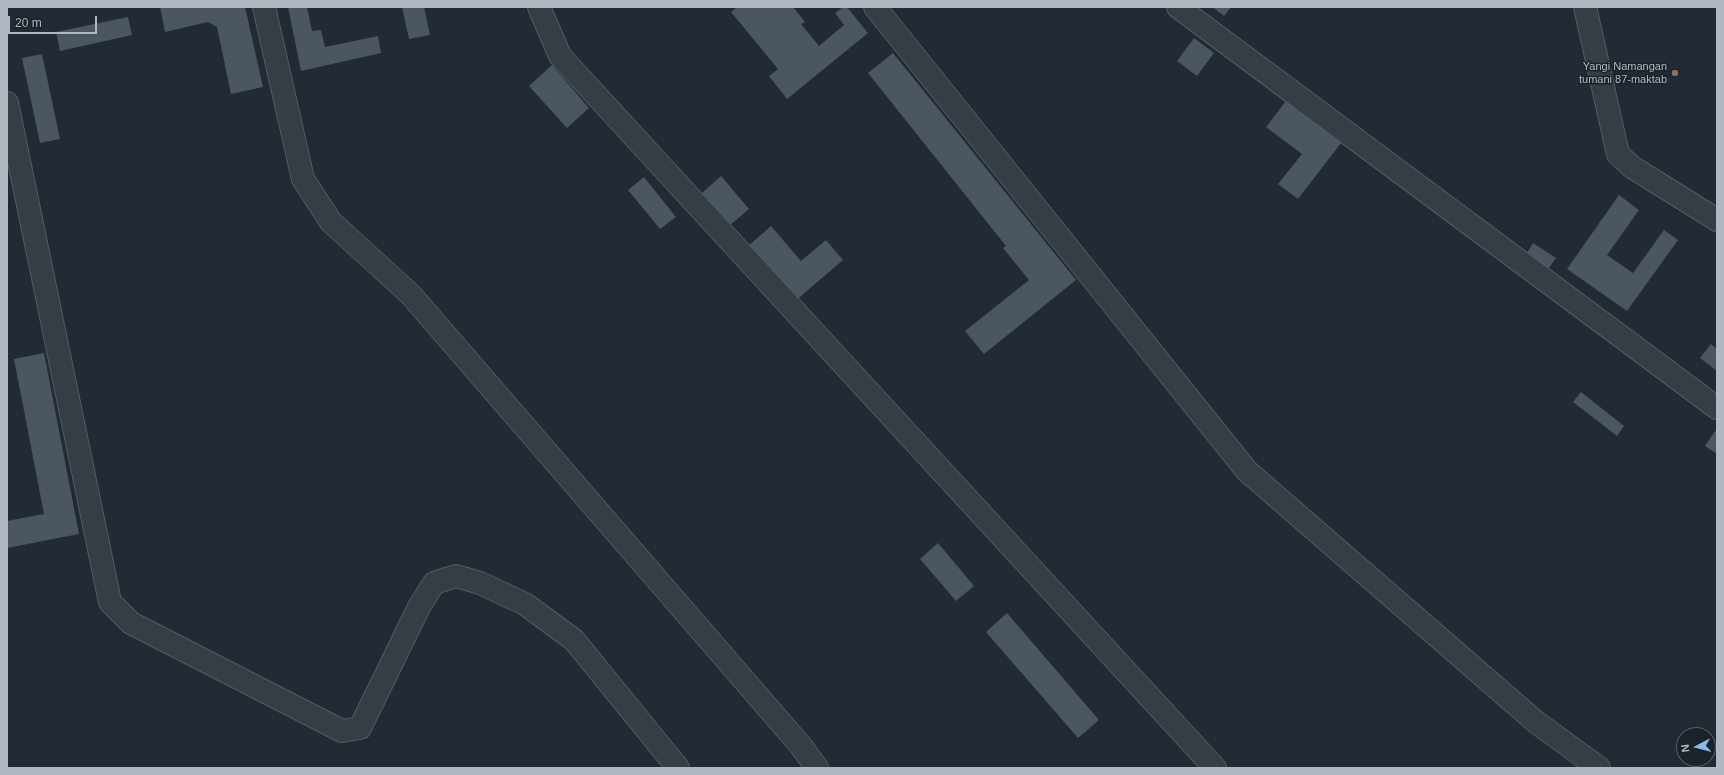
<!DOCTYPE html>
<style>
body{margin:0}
#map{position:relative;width:1724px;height:775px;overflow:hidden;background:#222b34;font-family:Arial,sans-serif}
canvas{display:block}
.frame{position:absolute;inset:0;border:8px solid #b0b8c2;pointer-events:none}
.north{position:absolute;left:1676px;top:727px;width:40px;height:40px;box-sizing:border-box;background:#1b2229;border:1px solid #575e66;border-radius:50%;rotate:263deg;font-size:11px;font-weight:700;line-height:16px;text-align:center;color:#b0b8c2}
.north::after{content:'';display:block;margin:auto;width:14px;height:18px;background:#8cb7ea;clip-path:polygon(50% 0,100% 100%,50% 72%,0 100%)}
.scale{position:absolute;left:8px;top:16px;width:89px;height:18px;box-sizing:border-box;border:2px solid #b0b8c2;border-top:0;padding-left:5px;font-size:12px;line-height:14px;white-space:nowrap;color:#b0b8c2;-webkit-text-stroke:3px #1b2229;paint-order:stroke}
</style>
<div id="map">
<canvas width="1724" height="775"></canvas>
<div class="frame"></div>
<div class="north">N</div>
<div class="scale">20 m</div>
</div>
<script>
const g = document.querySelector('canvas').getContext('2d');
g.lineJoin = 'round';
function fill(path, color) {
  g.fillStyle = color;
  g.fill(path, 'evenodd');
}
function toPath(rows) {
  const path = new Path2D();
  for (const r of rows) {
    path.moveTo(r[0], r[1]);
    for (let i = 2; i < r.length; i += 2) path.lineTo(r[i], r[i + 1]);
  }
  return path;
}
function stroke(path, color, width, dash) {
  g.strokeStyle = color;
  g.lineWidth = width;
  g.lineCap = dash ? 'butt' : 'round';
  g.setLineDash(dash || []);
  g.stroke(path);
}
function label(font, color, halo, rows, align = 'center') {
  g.font = font + ' Arial,sans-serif';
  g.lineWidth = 3;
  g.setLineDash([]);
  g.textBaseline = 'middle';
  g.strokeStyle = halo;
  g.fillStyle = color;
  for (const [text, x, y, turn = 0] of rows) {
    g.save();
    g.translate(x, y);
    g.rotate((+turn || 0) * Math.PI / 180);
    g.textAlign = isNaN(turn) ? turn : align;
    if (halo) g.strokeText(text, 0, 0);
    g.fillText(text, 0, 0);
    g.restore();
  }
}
fill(toPath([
 [160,7,245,7,263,87,231,94,217,27,208,22,165,32],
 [288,7,307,7,312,31,321,30,325,47,378,36,381,53,301,71],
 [402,7,424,7,430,35,409,39],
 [737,7,788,7,789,8,793,7,805,22,801,24,819,46,844,25,835,13,843,7,847,7,868,33,787,99,769,76,778,69,731,12],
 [1212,7,1231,7,1224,16],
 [128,17,132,35,60,51,56,32],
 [1194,38,1214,53,1197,76,1177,61],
 [893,53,1076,280,984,354,965,331,1029,280,1003,248,1006,246,868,73],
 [42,54,60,139,40,143,22,58],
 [552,65,589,108,567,128,529,86],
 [1286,101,1341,143,1298,199,1278,184,1302,154,1266,127],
 [721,176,749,209,729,226,701,194],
 [644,177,676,217,660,229,628,190],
 [1619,195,1639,210,1607,255,1633,273,1664,230,1678,240,1627,311,1567,269],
 [771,226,801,261,826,240,843,260,794,302,747,247],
 [1533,243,1556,258,1547,271,1525,256],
 [1711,344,1717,349,1717,371,1700,358],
 [44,353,79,534,7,548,7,521,44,514,14,359],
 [1581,392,1624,426,1617,436,1573,402],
 [1715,431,1717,432,1717,454,1705,446],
 [938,543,974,586,956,601,920,559],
 [1007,613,1099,720,1078,738,986,632]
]), '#4b5660');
const minor = toPath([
 [264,7,303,179,331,222,411,295,801,746,817,768],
 [539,7,560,56,1215,768],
 [875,7,1247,471,1536,722,1599,768],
 [1178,7,1717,408],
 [1585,7,1618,154,1632,167,1717,220],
 [7,103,110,602,131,623,342,731,360,728,419,607,434,583,456,576,480,583,525,604,574,640,678,768]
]);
stroke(minor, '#535b63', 24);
stroke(minor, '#353d45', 22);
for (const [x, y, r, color] of [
 [1675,73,4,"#8d6e63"]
]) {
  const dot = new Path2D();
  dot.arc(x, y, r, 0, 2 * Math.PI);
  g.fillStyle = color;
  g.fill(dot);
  stroke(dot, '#1b2229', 1.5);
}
label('11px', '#b0b8c2', '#1b2229', [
 ["Yangi Namangan",1667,67],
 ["tumani 87-maktab",1667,80]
], 'right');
</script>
